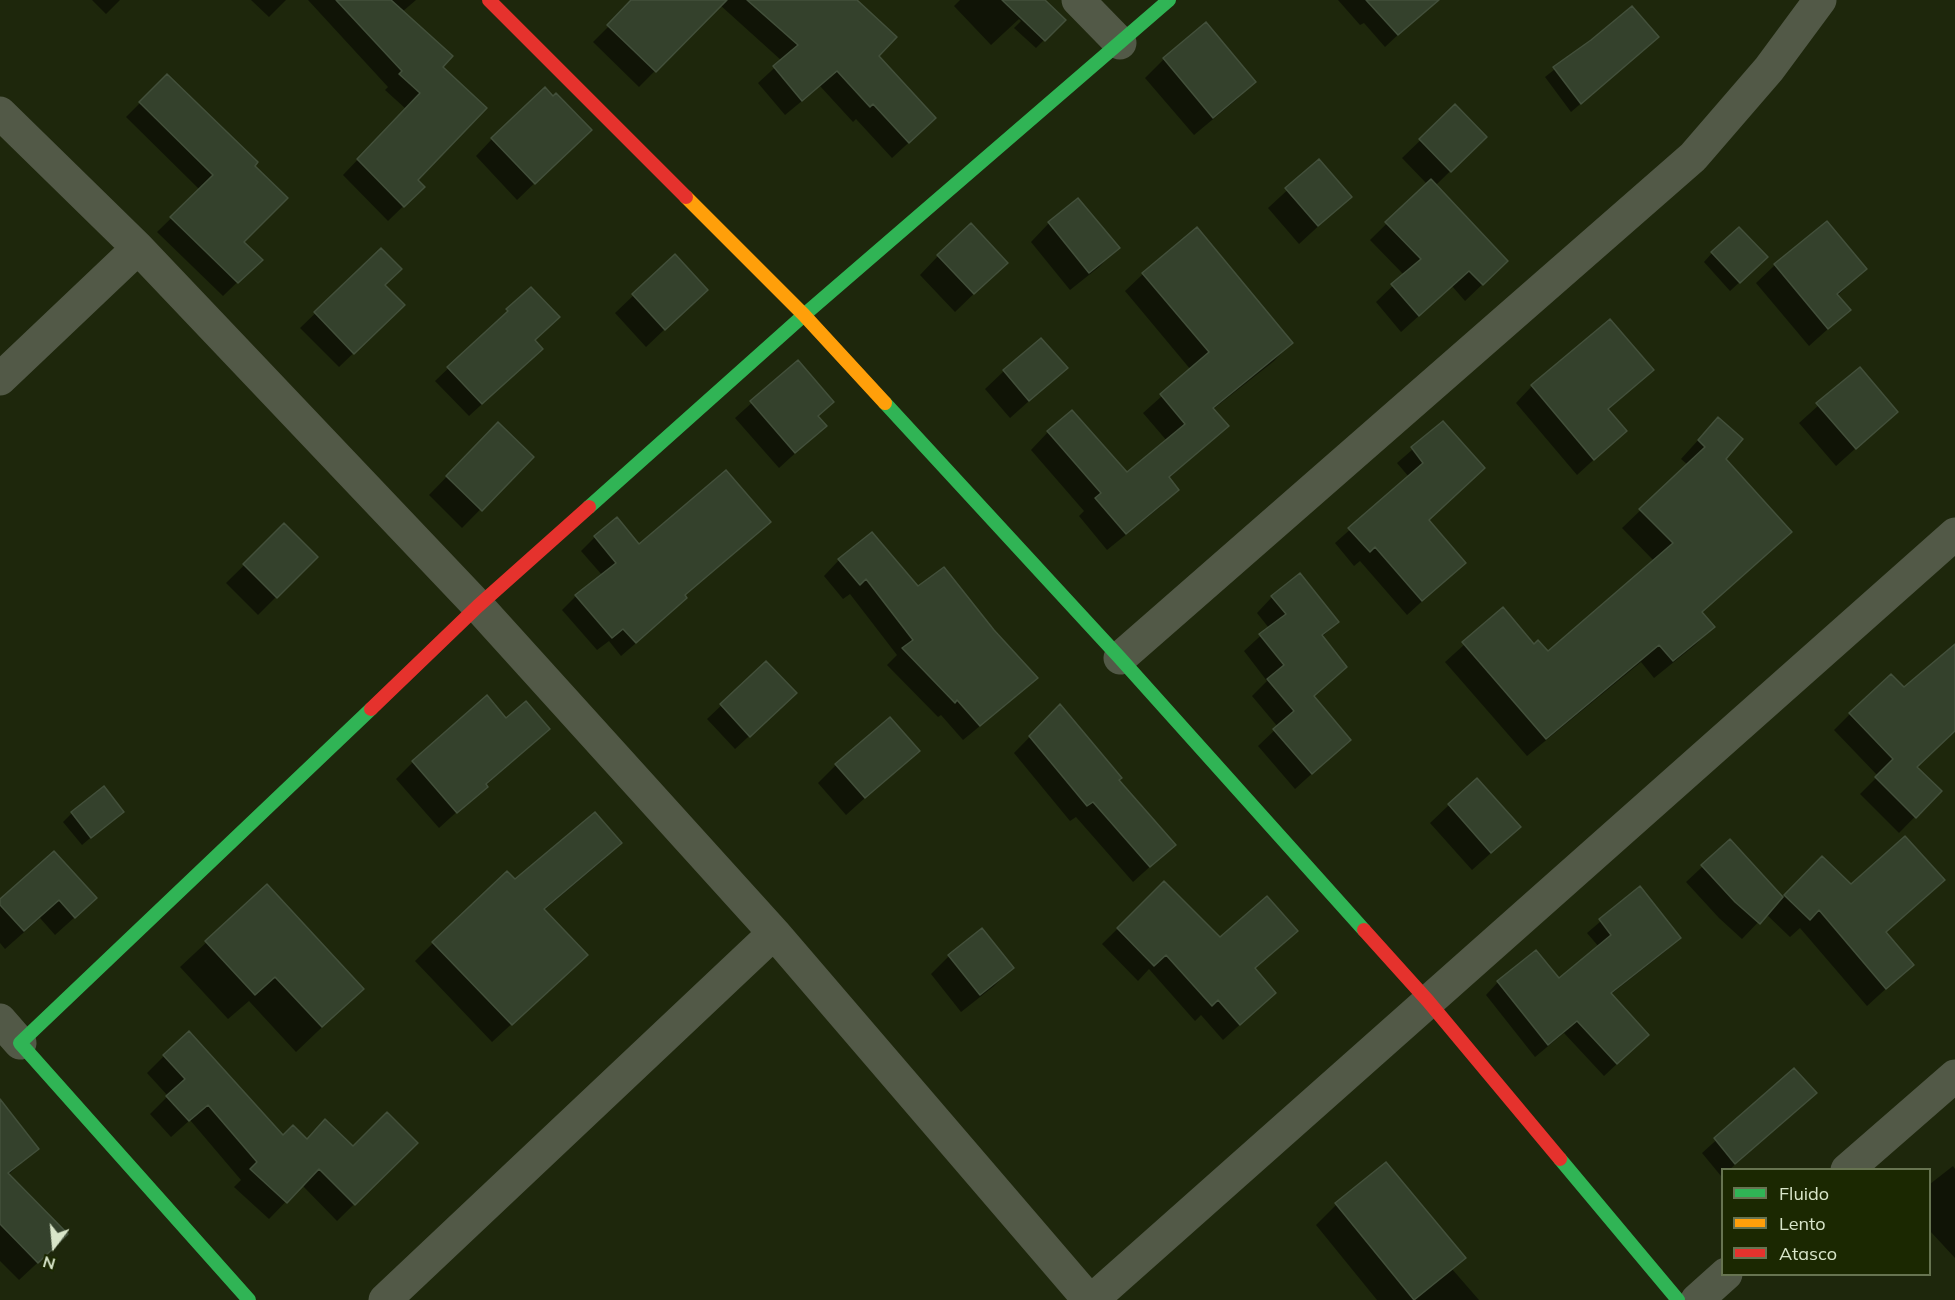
<!DOCTYPE html>
<style>
body{margin:0}
#map{position:relative;width:1955px;height:1300px;overflow:hidden;background:#1e270c;font-family:Mulish,sans-serif}
canvas{display:block}
.legend{position:absolute;left:1721px;top:1168px;width:210px;height:108px;box-sizing:border-box;background:#1b2801;border:2px solid #677451;margin:0;padding:8px 10px;list-style:none;font-size:18px;color:#d8e5c9}
.legend li{display:flex;align-items:center;gap:12px;height:30px}
.legend b{width:30px;border:2px solid #677451}
.north{position:absolute;left:24px;top:1216px;width:60px;height:60px;-webkit-text-stroke:4px #1b2801;paint-order:stroke;rotate:196deg;font-size:16px;font-weight:700;line-height:24px;text-align:center;color:#d8e5c9}
.north::after{content:'';display:block;margin:auto;width:21px;height:27px;background:#d8e5c9;clip-path:polygon(50% 0,100% 100%,50% 72%,0 100%)}
</style>
<div id="map">
<canvas width="1955" height="1300"></canvas>
<ul class="legend">
<li><b style="height:8px;background:#30b455"></b>Fluido</li>
<li><b style="height:8px;background:#ff9f0a"></b>Lento</li>
<li><b style="height:8px;background:#e5322d"></b>Atasco</li>
</ul>
<div class="north">N</div>
</div>
<script>
const g = document.querySelector('canvas').getContext('2d');
g.lineJoin = 'round';
function fill(path, color) {
  g.fillStyle = color;
  g.fill(path, 'evenodd');
}
function toPath(rows) {
  const path = new Path2D();
  for (const r of rows) {
    path.moveTo(r[0], r[1]);
    for (let i = 2; i < r.length; i += 2) path.lineTo(r[i], r[i + 1]);
  }
  return path;
}
function stroke(path, color, width, dash) {
  g.strokeStyle = color;
  g.lineWidth = width;
  g.lineCap = dash ? 'butt' : 'round';
  g.setLineDash(dash || []);
  g.stroke(path);
}
fill(toPath([
 [92,0,120,0,106,14],
 [251,0,286,0,269,17],
 [308,0,416,0,402,12,441,67,416,180,423,187,388,221,343,175,406,109,385,90,388,87],
 [635,0,855,0,877,56,918,134,892,158,856,119,853,122,820,86,785,115,758,83,782,61,720,5,639,87,593,42],
 [960,0,1043,0,1064,20,1036,48,1014,28,1021,21,1019,19,991,45,954,6],
 [1338,0,1406,0,1419,15,1385,47,1364,23,1360,25],
 [1632,8,1648,46,1571,112,1545,77],
 [1206,25,1254,82,1236,100,1194,135,1145,78,1164,59],
 [167,76,253,166,242,242,260,260,223,296,157,232,200,190,126,117],
 [553,98,573,146,517,200,476,156,492,139],
 [1455,107,1485,137,1436,185,1489,278,1465,301,1452,286,1401,332,1376,302,1404,275,1370,240,1427,184,1402,158],
 [1319,161,1350,197,1299,244,1268,208],
 [1049,223,1117,248,1099,267,1070,290,1031,242],
 [1197,229,1291,343,1274,361,1212,410,1227,426,1168,479,1177,490,1160,507,1107,550,1079,516,1084,511,1031,450,1048,432,1127,474,1167,441,1143,413,1191,370,1125,291,1143,274],
 [381,250,388,320,339,367,300,328],
 [1712,253,1757,266,1730,291,1704,262],
 [675,256,706,290,646,347,615,313],
 [938,256,987,281,955,312,920,275],
 [1775,265,1865,269,1837,296,1849,310,1809,346,1756,283],
 [531,289,533,341,528,362,469,416,435,381],
 [797,362,817,417,825,426,779,468,735,418],
 [1066,368,1010,418,985,389,1004,371],
 [1859,369,1896,412,1836,466,1799,423],
 [1652,370,1608,410,1625,431,1577,475,1516,403,1532,386],
 [1443,423,1427,521,1464,563,1407,615,1360,561,1354,566,1335,543,1409,477,1397,463],
 [498,424,532,457,462,528,429,495],
 [1700,438,1724,459,1790,532,1701,613,1713,627,1695,645,1654,678,1641,662,1527,756,1445,662,1503,610,1534,646,1548,653,1654,561,1622,528,1688,465,1681,459],
 [769,522,684,596,672,612,621,656,609,641,597,650,562,610,576,596,602,575,581,551,595,537,639,546],
 [284,526,316,557,258,615,226,583],
 [839,560,918,588,993,631,1036,678,1020,693,963,740,941,715,938,717,887,665,897,655,850,594,843,599,824,576],
 [1272,597,1337,622,1322,637,1345,667,1313,697,1349,740,1295,789,1258,746,1278,727,1252,696,1267,681,1244,651,1269,628,1257,613],
 [1955,646,1955,732,1915,768,1940,791,1899,833,1860,794,1878,776,1834,730,1850,714,1904,689],
 [766,663,781,707,735,749,707,719],
 [1060,706,1117,780,1174,845,1133,882,1076,817,1070,821,1014,753],
 [506,720,548,729,439,828,396,779,413,762],
 [918,750,846,815,818,783,836,765],
 [1449,805,1500,845,1472,870,1430,823],
 [122,811,82,845,63,822,72,813],
 [1730,841,1782,899,1803,876,1851,886,1942,880,1885,933,1912,965,1867,1006,1800,928,1790,937,1766,914,1742,939,1719,918,1686,882],
 [620,843,602,861,543,911,567,973,492,1042,415,961,433,943,515,881],
 [53,853,76,916,55,935,40,918,5,949,0,943,0,901],
 [1164,883,1220,939,1280,946,1253,969,1258,1008,1223,1040,1201,1015,1195,1021,1149,969,1138,981,1102,944],
 [267,886,362,989,296,1052,249,1001,228,1019,180,967],
 [1640,888,1679,937,1667,950,1610,995,1635,1047,1604,1076,1564,1033,1535,1057,1486,995,1498,982,1559,980,1599,947,1587,933],
 [949,956,1012,968,994,986,961,1012,931,974],
 [164,1056,283,1137,353,1148,416,1143,337,1221,302,1185,269,1219,234,1187,241,1180,190,1120,171,1137,150,1114,168,1096,147,1073],
 [1794,1070,1815,1093,1729,1170,1722,1170,1721,1176,1702,1153],
 [0,1124,37,1149,8,1175,48,1253,19,1280,0,1261],
 [1386,1164,1452,1269,1479,1300,1377,1300,1316,1225,1336,1205],
 [1953,1166,1955,1169,1955,1258,1930,1231,1930,1184]
]), '#0007');
const building = toPath([
 [336,0,391,0,453,56,443,67,487,108,418,180,425,187,404,207,357,159,420,93,399,74,402,71,336,0],
 [631,0,727,0,656,72,607,25,631,0],
 [747,0,857,0,897,37,879,56,936,118,909,143,873,104,870,107,837,71,802,101,773,66,798,45,747,0],
 [1002,0,1045,0,1066,20,1045,41,1002,0],
 [1366,0,1439,0,1398,35,1366,0],
 [1632,6,1659,37,1581,104,1553,67,1591,40,1632,6],
 [1206,22,1256,82,1213,118,1163,58,1206,22],
 [167,74,258,162,255,166,288,198,244,242,263,260,238,283,170,217,213,175,139,102,167,74],
 [545,87,553,96,556,93,592,130,535,184,491,138,545,87],
 [1455,104,1487,137,1451,172,1419,139,1455,104],
 [1319,159,1352,197,1318,226,1285,188,1319,159],
 [1431,179,1508,261,1483,285,1469,271,1419,316,1391,284,1421,259,1385,222,1431,179],
 [1078,198,1120,248,1089,273,1048,222,1078,198],
 [1827,221,1867,269,1837,294,1851,310,1828,329,1774,264,1827,221],
 [971,223,1008,263,974,294,937,255,971,223],
 [1197,227,1293,343,1213,408,1229,426,1169,477,1179,490,1126,534,1095,498,1101,493,1047,431,1072,410,1127,472,1185,424,1160,394,1209,352,1142,273,1197,227],
 [1739,227,1768,257,1740,283,1711,252,1739,227],
 [381,248,402,269,385,285,405,305,354,354,314,312,381,248],
 [675,254,708,290,665,330,632,294,675,254],
 [531,287,560,317,535,340,543,349,482,404,447,367,508,311,506,309,531,287],
 [1610,319,1654,370,1608,409,1627,431,1594,460,1531,385,1610,319],
 [1041,338,1068,368,1029,401,1003,370,1041,338],
 [798,360,834,402,818,416,827,426,795,453,750,401,798,360],
 [1860,367,1898,412,1856,449,1816,403,1860,367],
 [1718,417,1743,439,1726,459,1792,532,1702,612,1715,627,1673,661,1659,645,1546,739,1462,642,1503,607,1534,644,1538,640,1548,651,1673,543,1639,509,1705,447,1698,440,1718,417],
 [1443,421,1485,468,1429,520,1466,563,1422,601,1375,547,1370,552,1348,528,1423,463,1411,447,1443,421],
 [498,422,534,457,482,511,446,476,498,422],
 [726,470,771,522,685,595,687,598,636,643,623,629,612,638,575,595,616,563,594,536,617,517,639,544,726,470],
 [284,523,318,557,277,598,243,564,284,523],
 [872,532,918,586,944,567,994,630,1038,678,980,726,957,700,955,703,902,648,913,640,866,579,860,585,838,559,872,532],
 [1300,573,1339,622,1322,635,1347,667,1314,696,1351,740,1312,774,1273,729,1294,711,1267,679,1284,665,1259,634,1286,614,1271,596,1300,573],
 [1955,644,1955,731,1917,767,1942,791,1916,818,1875,777,1893,759,1849,713,1891,674,1904,687,1955,644],
 [766,661,797,693,750,737,720,704,766,661],
 [487,695,506,718,526,701,550,729,486,784,488,787,457,813,412,761,487,695],
 [1060,704,1122,778,1119,780,1176,845,1150,867,1093,802,1087,806,1029,736,1060,704],
 [890,717,920,751,865,798,835,764,890,717],
 [1477,778,1521,827,1491,853,1448,804,1477,778],
 [104,786,124,812,91,838,71,812,104,786],
 [595,812,622,843,544,909,588,955,512,1025,432,942,507,871,515,879,595,812],
 [1905,836,1945,880,1886,932,1914,965,1886,989,1819,910,1810,920,1784,895,1822,856,1851,884,1905,836],
 [1730,839,1783,897,1760,924,1735,902,1701,865,1730,839],
 [54,851,97,898,75,918,59,900,24,931,0,905,0,899,54,851],
 [1164,881,1220,937,1267,896,1298,931,1255,968,1276,993,1240,1025,1218,1000,1212,1006,1166,955,1154,966,1117,928,1164,881],
 [267,884,364,989,322,1027,275,977,255,995,205,941,267,884],
 [1640,886,1681,938,1611,993,1649,1035,1617,1064,1577,1021,1548,1045,1497,981,1536,950,1559,978,1611,935,1599,919,1640,886],
 [982,928,1014,968,980,995,948,955,982,928],
 [189,1031,283,1135,293,1125,307,1139,325,1119,353,1146,387,1112,418,1143,355,1205,319,1169,287,1203,250,1169,257,1162,208,1105,189,1121,166,1096,185,1079,163,1055,189,1031],
 [1794,1068,1817,1093,1735,1164,1714,1138,1794,1068],
 [0,1099,39,1149,8,1173,68,1234,38,1263,0,1224,0,1099],
 [1386,1162,1466,1258,1414,1300,1335,1203,1386,1162]
]);
fill(building, '#34412c');
stroke(building, '#43503b', 1.5);
stroke(toPath([
 [1078,0,1120,43],
 [0,113,138,248,478,606,774,933,1089,1300],
 [0,379,138,248],
 [1120,658,1693,157,1769,69,1820,0],
 [0,1020,20,1043],
 [1847,1170,1955,1076],
 [385,1300,774,933],
 [1092,1300,1955,534],
 [1697,1300,1726,1274]
]), '#525947', 33);
stroke(toPath([
 [885,403,1120,658,1364,930],
 [589,507,804,315,1169,0],
 [1560,1159,1678,1300],
 [249,1300,20,1043,371,709]
]), '#30b455', 14);
stroke(toPath([
 [686,197,804,315,885,403]
]), '#ff9f0a', 14);
stroke(toPath([
 [489,0,686,197],
 [371,709,478,606,589,507],
 [1364,930,1428,1001,1560,1159]
]), '#e5322d', 14);
</script>
